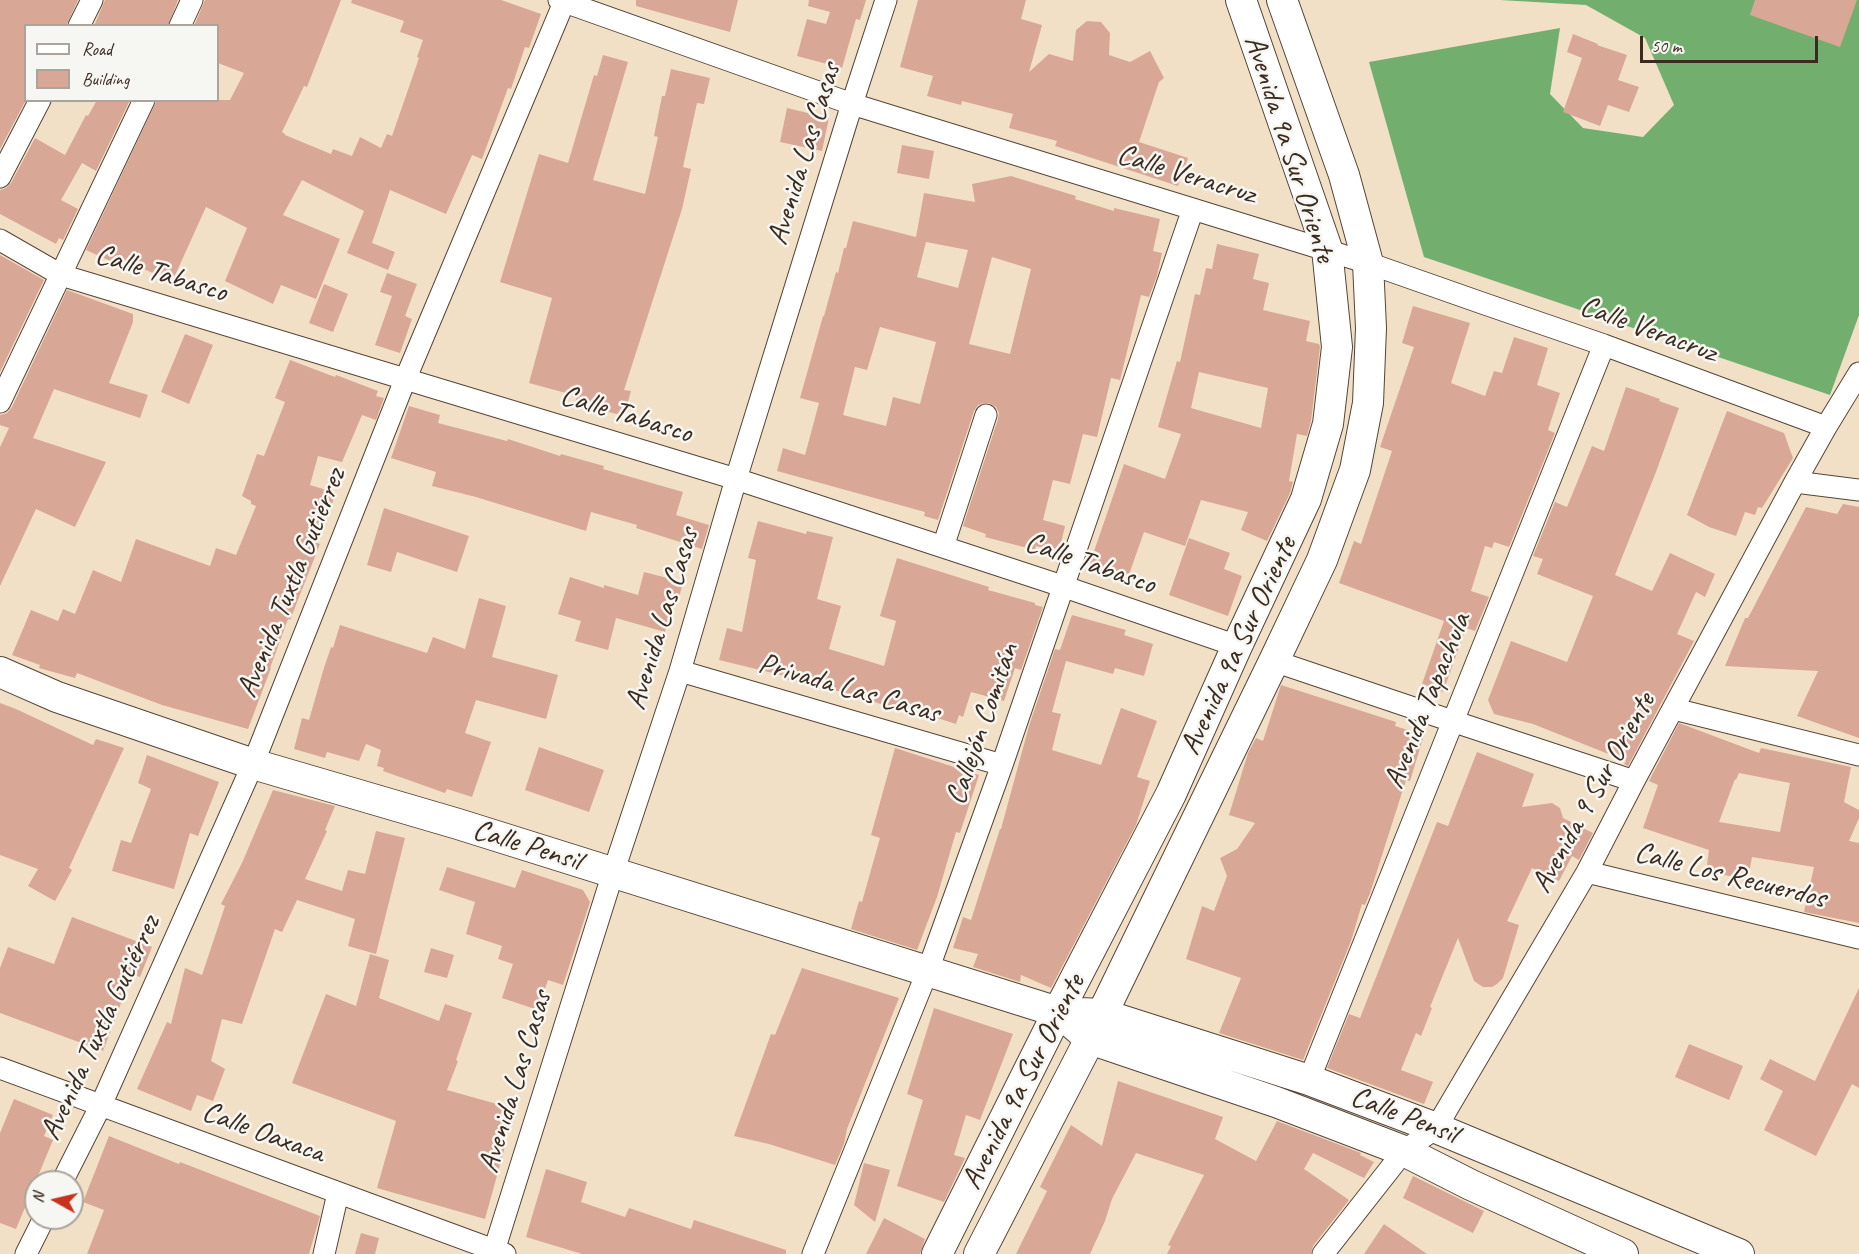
<!DOCTYPE html>
<meta charset="utf-8">
<style>
body{margin:0}
#map{position:relative;width:1859px;height:1254px;overflow:hidden;background:#f2e0c6;font-family:Caveat,sans-serif}
canvas{display:block}
.legend{position:absolute;left:24px;top:24px;width:195px;height:78px;box-sizing:border-box;background:#f6f6f2;border:2px solid #aba49d;margin:0;padding:8px 10px;list-style:none;font-size:18px;color:#3b2a1e}
.legend li{display:flex;align-items:center;gap:12px;height:30px}
.legend b{width:30px;border:2px solid #aba49d}
.north{position:absolute;left:24px;top:1170px;width:60px;height:60px;box-sizing:border-box;background:#f6f6f2;border:2px solid #aba49d;border-radius:50%;rotate:278deg;font-size:16px;font-weight:700;line-height:24px;text-align:center;color:#3b2a1e}
.north::after{content:'';display:block;margin:auto;width:21px;height:27px;background:#c8321e;clip-path:polygon(50% 0,100% 100%,50% 72%,0 100%)}
.scale{position:absolute;left:1640px;top:36px;width:178px;height:27px;box-sizing:border-box;border:3px solid #3b2a1e;border-top:0;padding-left:8px;font-size:18px;line-height:21px;white-space:nowrap;color:#3b2a1e;-webkit-text-stroke:4px #f6f6f2;paint-order:stroke}
</style>
<div id="map">
<canvas width="1859" height="1254"></canvas>
<ul class="legend">
<li><b style="height:8px;background:#fff"></b>Road</li>
<li><b style="height:16px;background:#d9a796"></b>Building</li>
</ul>
<div class="north">N</div>
<div class="scale">50 m</div>
</div>
<script>
const g = document.querySelector('canvas').getContext('2d');
g.lineJoin = 'round';
function fill(path, color) {
  g.fillStyle = color;
  g.fill(path, 'evenodd');
}
function toPath(rows) {
  const path = new Path2D();
  for (const r of rows) {
    path.moveTo(r[0], r[1]);
    for (let i = 2; i < r.length; i += 2) path.lineTo(r[i], r[i + 1]);
  }
  return path;
}
function stroke(path, color, width, dash) {
  g.strokeStyle = color;
  g.lineWidth = width;
  g.lineCap = dash ? 'butt' : 'round';
  g.setLineDash(dash || []);
  g.stroke(path);
}
function label(font, color, halo, rows, align = 'center') {
  g.font = font + ' Caveat,sans-serif';
  g.lineWidth = 5;
  g.setLineDash([]);
  g.textBaseline = 'middle';
  g.strokeStyle = halo;
  g.fillStyle = color;
  for (const [text, x, y, turn = 0] of rows) {
    g.save();
    g.translate(x, y);
    g.rotate((+turn || 0) * Math.PI / 180);
    g.textAlign = isNaN(turn) ? turn : align;
    if (halo) g.strokeText(text, 0, 0);
    g.fillText(text, 0, 0);
    g.restore();
  }
}
fill(toPath([
 [1500,0,1859,0,1859,315,1830,395,1424,257,1369,62,1560,28,1550,94,1583,128,1643,137,1674,105,1645,38,1586,5]
]), '#72af6f');
fill(toPath([
 [0,0,78,0,66,26,26,26,26,100,0,149],
 [105,0,178,0,168,26,94,26],
 [205,0,341,0,307,87,304,86,282,132,285,134,285,135,331,154,333,149,352,156,360,137,381,148,387,134,392,136,419,58,417,57,423,40,400,32,404,21,351,3,352,0,501,0,541,14,529,48,525,47,511,89,508,88,482,159,472,155,446,214,390,190,372,243,395,252,388,270,347,253,364,211,302,180,283,215,340,239,316,299,281,285,273,304,225,281,247,228,206,207,172,282,142,268,140,271,127,265,126,268,86,250,157,100,230,100,244,73,218,63,218,26,194,26],
 [636,0,738,0,730,32,636,6],
 [809,0,866,0,860,20,856,19,842,68,797,56,807,19,826,24,830,12,808,6],
 [918,0,1026,0,1021,19,1042,25,1029,72,1049,54,1073,61,1076,30,1087,21,1101,22,1110,33,1109,55,1130,62,1150,51,1164,78,1159,82,1139,142,1188,158,1178,186,1055,146,1057,141,1009,128,1013,114,962,101,961,105,927,96,933,76,900,67],
 [1755,0,1857,0,1840,47,1750,15],
 [1573,34,1598,44,1597,45,1627,55,1618,80,1639,87,1629,112,1608,105,1600,126,1563,112,1582,58,1567,52],
 [603,55,628,62,593,180,645,194,658,137,654,136,662,96,665,96,671,69,710,78,704,104,697,103,683,167,691,169,682,209,624,390,631,391,624,416,575,403,577,396,529,383,552,298,500,282,539,154,568,163,594,75,597,76],
 [97,100,130,100,96,171,82,163,61,200,78,209,63,240,59,238,56,244,0,214,0,190,6,188,11,183,35,138,65,155,86,115,88,116],
 [787,108,829,118,822,151,780,142],
 [902,145,934,151,929,179,897,173],
 [1011,176,1076,196,1075,199,1114,211,1114,208,1160,219,1153,251,1162,253,1157,276,1149,297,1141,295,1120,380,1111,378,1097,437,1083,434,1070,484,1053,480,1043,520,1065,526,1059,552,1036,546,1035,550,985,537,986,534,963,526,998,419,999,413,996,407,989,403,983,403,978,405,974,411,938,520,924,516,925,512,777,471,783,448,805,455,819,403,800,398,823,316,824,316,836,272,838,273,844,248,846,248,853,221,916,237,924,193,975,202,972,184],
 [926,242,968,250,958,288,917,277],
 [992,257,1031,269,1010,354,969,344],
 [880,327,936,342,920,404,893,397,886,426,843,415,855,367,867,370],
 [1217,244,1259,254,1253,279,1269,283,1263,310,1310,321,1306,341,1319,344,1320,347,1311,421,1307,436,1297,434,1289,481,1293,482,1290,493,1267,541,1241,530,1248,512,1201,500,1185,546,1144,532,1127,580,1089,566,1124,464,1165,479,1181,434,1158,427,1177,361,1180,362,1195,294,1200,295,1206,268,1212,269],
 [1199,372,1268,388,1261,428,1191,408],
 [0,255,44,280,0,372],
 [387,273,417,284,405,316,412,319,400,353,375,345,392,296,380,292],
 [324,284,348,294,333,332,309,323],
 [67,290,133,314,133,322,109,383,148,395,140,418,54,389,33,438,106,462,75,527,36,509,0,586,0,447,9,428,0,425,0,415,7,413,12,407],
 [1413,306,1470,323,1451,383,1485,396,1494,371,1502,373,1514,337,1548,348,1537,385,1560,393,1548,430,1555,433,1509,547,1494,542,1492,548,1485,546,1471,591,1489,597,1475,631,1466,628,1443,692,1422,684,1444,621,1339,583,1354,541,1361,544,1392,451,1380,447,1414,347,1402,343],
 [185,334,213,345,189,404,161,392],
 [290,360,335,377,336,375,378,391,376,396,384,398,376,420,362,415,342,462,318,456,310,485,336,493,317,543,320,544,290,620,288,619,270,668,271,668,248,729,162,705,77,673,75,678,39,668,40,665,12,655,31,610,58,621,63,609,75,614,93,570,121,582,136,539,210,566,216,548,236,555,256,506,251,504,251,501,242,496,257,454,264,456,285,402,275,398],
 [1626,387,1660,399,1659,401,1679,408,1656,472,1615,575,1652,591,1670,553,1715,574,1705,597,1696,592,1677,634,1694,641,1628,766,1624,764,1626,761,1533,724,1494,714,1488,700,1511,641,1567,662,1593,596,1537,574,1543,559,1533,556,1555,502,1567,507,1592,446,1604,451],
 [409,406,440,415,438,423,507,441,508,439,560,456,561,454,604,466,603,469,683,492,676,515,709,525,702,549,636,528,637,525,591,512,586,531,476,497,432,486,436,472,391,458],
 [1727,411,1784,433,1793,458,1762,508,1758,507,1755,515,1745,512,1736,536,1709,527,1687,515],
 [1843,504,1859,507,1859,738,1797,716,1818,671,1725,666,1745,618,1748,618,1806,507,1837,514],
 [384,508,469,536,457,572,397,552,391,572,367,565],
 [758,521,806,534,807,531,833,537,817,599,841,606,829,649,884,666,896,621,880,616,897,558,989,587,988,590,1035,603,1035,605,1043,607,1021,670,1015,668,1004,701,971,692,963,717,959,715,956,724,912,710,911,713,831,689,785,679,785,676,719,660,727,628,742,632,756,560,748,558],
 [1189,538,1230,553,1224,569,1242,576,1228,616,1169,595],
 [644,572,683,582,678,602,674,601,665,632,616,618,608,650,575,641,581,621,558,614,570,577,604,588,604,585,638,595],
 [479,598,506,606,492,657,558,675,546,719,476,700,465,733,491,742,472,797,447,789,445,793,383,771,384,768,377,766,381,750,366,744,359,761,327,752,325,758,294,749,302,718,309,720,323,671,331,647,333,648,340,625,427,653,433,637,465,649],
 [1072,615,1126,630,1124,635,1153,644,1144,676,1115,668,1113,674,1066,661,1052,712,1061,714,1052,750,1101,765,1121,708,1157,721,1137,777,1150,781,1136,825,1051,988,1021,975,1020,982,973,967,978,954,953,948,963,917,971,920,1000,829,1001,829,1029,726,1055,649,1060,650],
 [1281,685,1396,722,1395,726,1424,735,1410,781,1406,780,1370,893,1365,905,1362,904,1351,941,1303,1060,1219,1033,1241,978,1186,959,1202,906,1214,911,1227,876,1220,858,1237,849,1255,823,1229,815,1248,753,1256,738,1263,741],
 [0,703,16,709,93,745,96,739,124,748,69,868,72,870,55,901,28,886,38,869,0,855],
 [1679,723,1759,753,1761,748,1851,767,1844,802,1859,810,1859,818,1849,841,1859,843,1859,923,1804,912,1814,867,1752,857,1748,879,1706,872,1709,850,1643,828,1658,785,1649,781],
 [1739,773,1790,783,1780,832,1719,822,1735,779,1736,780],
 [539,747,604,770,589,812,525,790],
 [895,748,979,775,960,833,956,832,937,897,917,950,851,929,859,901,862,902,880,838,871,835],
 [1477,752,1534,774,1522,807,1552,803,1560,808,1563,818,1593,833,1579,860,1572,856,1559,881,1532,868,1507,921,1519,925,1503,978,1497,984,1492,987,1483,987,1474,981,1458,938,1430,1007,1432,1008,1421,1036,1416,1033,1401,1070,1433,1082,1424,1104,1327,1068,1349,1014,1360,1018,1437,822,1448,826],
 [147,755,219,782,198,836,190,833,174,889,112,871,121,840,131,843,151,789,138,783],
 [273,790,335,806,325,830,327,831,305,879,342,891,348,870,365,874,376,831,405,838,376,954,348,946,355,919,297,900,282,932,275,929,242,1024,222,1019,211,1061,225,1069,213,1101,197,1095,191,1111,137,1089,167,1022,171,1024,185,968,202,975,225,906,221,904,242,863],
 [447,867,515,888,522,870,583,890,590,902,563,985,548,980,538,1010,502,998,513,964,498,959,502,946,466,934,475,902,439,890],
 [72,917,152,947,140,977,132,974,103,1051,0,1013,0,968,8,947,54,964],
 [431,948,454,955,447,978,424,972],
 [370,954,389,960,379,998,439,1021,445,1004,472,1013,456,1060,458,1061,447,1090,504,1106,500,1122,508,1124,502,1142,506,1143,485,1219,377,1188,396,1121,292,1083,326,994,356,1006],
 [802,968,899,998,847,1129,844,1144,835,1165,769,1144,734,1136,771,1034,775,1035],
 [1859,988,1859,1088,1852,1084,1816,1156,1764,1130,1783,1091,1760,1079,1770,1059,1815,1081],
 [934,1008,1013,1034,980,1120,966,1115,954,1155,965,1158,944,1202,897,1186,923,1100,907,1094],
 [1689,1044,1743,1066,1729,1100,1675,1077],
 [1118,1081,1223,1117,1215,1139,1256,1161,1277,1121,1361,1153,1360,1155,1374,1162,1364,1178,1313,1153,1304,1169,1349,1200,1313,1246,1311,1254,1167,1254,1171,1246,1168,1245,1204,1175,1136,1153,1112,1199,1105,1221,1090,1254,1016,1254,1047,1191,1040,1187,1071,1125,1102,1146],
 [14,1099,53,1115,44,1136,53,1140,16,1229,0,1223,0,1133],
 [109,1136,179,1164,180,1162,320,1216,309,1254,87,1254,104,1210,83,1202],
 [864,1163,890,1170,875,1222,854,1205],
 [546,1169,587,1182,581,1202,625,1217,629,1208,691,1229,694,1220,786,1250,786,1254,582,1254,526,1237],
 [1413,1176,1484,1211,1473,1233,1403,1198],
 [884,1218,925,1239,920,1254,866,1254],
 [1384,1224,1397,1233,1427,1254,1364,1254],
 [361,1233,379,1238,375,1254,355,1254]
]), '#d9a796');
const minor = toPath([
 [559,0,852,104,1368,263,1482,303,1604,345,1826,427],
 [79,26,92,0],
 [180,26,192,0],
 [0,177,40,100],
 [0,240,61,275,736,479,1062,586,1237,646],
 [0,402,144,100],
 [1795,482,1859,490],
 [943,547,986,415],
 [1274,661,1452,721,1634,781],
 [680,671,1002,765],
 [1674,709,1859,755],
 [1587,872,1859,938],
 [0,1068,505,1254],
 [1309,1080,1604,345],
 [62,1182,101,1105,253,764,405,380,565,0],
 [26,1254,44,1218],
 [324,1254,338,1193],
 [493,1254,613,873,680,671,736,479,852,104,886,0],
 [813,1254,928,970,1002,765,1193,209],
 [1323,1254,1404,1151,1436,1128,1587,872,1634,781,1795,482,1826,427,1859,373]
]);
const secondary = toPath([
 [0,672,57,697,253,764,458,824,1058,1012,1102,1014,1309,1080,1436,1128,1739,1254],
 [1074,1025,1090,1039,1276,1102,1404,1151,1471,1185,1623,1254],
 [937,1254,1058,1012,1171,794,1237,646,1306,499,1328,424,1337,347,1327,249,1241,0],
 [979,1254,1090,1039,1274,661,1322,560,1355,470,1368,403,1371,328,1368,263,1344,175,1282,0]
]);
stroke(minor, '#564537', 23);
stroke(secondary, '#564537', 32);
stroke(minor, '#fff', 21);
stroke(secondary, '#fff', 30);
label('30px', '#3b2a1e', '#f6f6f2', [
 ["Avenida 9a Sur Oriente",1289,149,72],
 ["Avenida Las Casas",805,154,-73],
 ["Calle Veracruz",1186,175,17],
 ["Calle Tabasco",161,274,17],
 ["Calle Veracruz",1648,330,20],
 ["Calle Tabasco",626,415,17],
 ["Calle Tabasco",1090,564,19],
 ["Avenida Tuxtla Gutiérrez",292,583,-68],
 ["Avenida Las Casas",663,619,-73],
 ["Avenida 9a Sur Oriente",1239,646,-65],
 ["Privada Las Casas",849,689,16],
 ["Avenida Tapachula",1428,701,-68],
 ["Callejón Comitán",983,724,-71],
 ["Avenida 9 Sur Oriente",1594,793,-61],
 ["Calle Pensil",527,846,17],
 ["Calle Los Recuerdos",1730,876,14],
 ["Avenida Tuxtla Gutiérrez",101,1028,-65],
 ["Avenida Las Casas",516,1082,-73],
 ["Avenida 9a Sur Oriente",1024,1082,-63],
 ["Calle Pensil",1404,1116,21],
 ["Calle Oaxaca",263,1133,20]
]);
</script>
